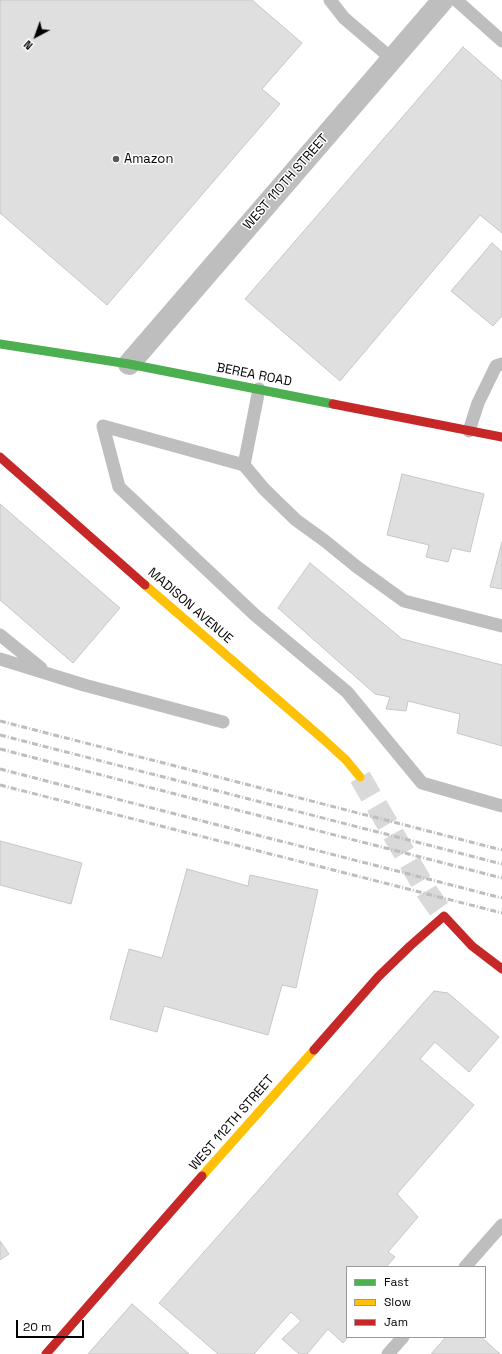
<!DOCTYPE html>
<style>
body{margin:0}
#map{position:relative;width:502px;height:1354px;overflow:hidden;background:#fff;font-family:"Space Grotesk",sans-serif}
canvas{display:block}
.legend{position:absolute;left:346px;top:1266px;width:140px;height:72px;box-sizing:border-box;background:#fff;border:1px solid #999;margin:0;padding:5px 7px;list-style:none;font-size:12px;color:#000}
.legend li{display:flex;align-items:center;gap:8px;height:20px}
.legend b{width:20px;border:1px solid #999}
.north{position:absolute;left:16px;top:16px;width:40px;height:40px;-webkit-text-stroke:3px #fff;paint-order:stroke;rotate:221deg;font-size:11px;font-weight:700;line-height:16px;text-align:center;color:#000}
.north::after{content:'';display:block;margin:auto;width:14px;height:18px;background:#000;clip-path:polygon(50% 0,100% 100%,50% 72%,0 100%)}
.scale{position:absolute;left:16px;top:1320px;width:68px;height:18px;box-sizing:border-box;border:2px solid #000;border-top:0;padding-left:5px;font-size:12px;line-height:14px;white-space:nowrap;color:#000;-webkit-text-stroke:3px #fff;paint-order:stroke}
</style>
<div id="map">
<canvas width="502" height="1354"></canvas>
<ul class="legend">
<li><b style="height:5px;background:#4caf50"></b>Fast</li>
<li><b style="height:5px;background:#ffc107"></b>Slow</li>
<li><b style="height:5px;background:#c62828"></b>Jam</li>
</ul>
<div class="north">N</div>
<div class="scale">20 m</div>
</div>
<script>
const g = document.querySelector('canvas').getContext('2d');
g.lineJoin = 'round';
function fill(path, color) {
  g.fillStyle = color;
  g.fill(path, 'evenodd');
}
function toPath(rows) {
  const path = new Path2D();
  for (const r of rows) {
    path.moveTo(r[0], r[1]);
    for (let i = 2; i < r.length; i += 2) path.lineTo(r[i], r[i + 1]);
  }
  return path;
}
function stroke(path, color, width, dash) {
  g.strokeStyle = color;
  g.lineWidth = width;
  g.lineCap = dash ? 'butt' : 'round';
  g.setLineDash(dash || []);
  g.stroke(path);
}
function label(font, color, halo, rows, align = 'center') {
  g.font = font + ' "Space Grotesk",sans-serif';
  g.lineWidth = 3;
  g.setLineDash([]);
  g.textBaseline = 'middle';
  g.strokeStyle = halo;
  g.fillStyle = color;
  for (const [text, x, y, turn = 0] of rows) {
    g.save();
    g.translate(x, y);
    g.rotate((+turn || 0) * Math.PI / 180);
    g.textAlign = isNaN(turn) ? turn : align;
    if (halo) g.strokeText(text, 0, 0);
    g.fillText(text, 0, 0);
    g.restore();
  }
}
const building = toPath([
 [0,0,252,0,302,43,262,89,280,104,107,305,0,213,0,0],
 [463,47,502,81,502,233,480,215,340,381,245,299,463,47],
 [492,243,502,252,502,316,493,326,451,291,492,243],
 [402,474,484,494,470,552,452,548,448,562,426,557,429,545,387,535,402,474],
 [0,504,120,608,73,663,0,600,0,504],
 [502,542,502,589,490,587,502,542],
 [310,563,402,639,502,665,502,746,457,733,460,714,408,701,406,711,386,709,390,697,375,694,278,608,310,563],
 [0,841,82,863,71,904,0,885,0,841],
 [187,869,248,886,250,875,318,890,296,988,282,985,268,1035,164,1006,157,1032,110,1019,129,949,162,958,187,869],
 [434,991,448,993,499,1037,469,1072,435,1042,420,1059,474,1105,397,1194,418,1217,388,1252,395,1257,386,1267,347,1267,347,1337,348,1337,343,1343,328,1329,307,1354,299,1354,282,1339,301,1321,291,1312,254,1354,218,1354,159,1303,434,991],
 [0,1241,9,1254,0,1260,0,1241],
 [132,1304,189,1354,88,1354,132,1304],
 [446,1337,481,1337,500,1354,431,1354,446,1337]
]);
fill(building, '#dfdfdf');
stroke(building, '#c7c7c7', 1);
stroke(toPath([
 [360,777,427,892,444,916]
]), '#d9d9d9', 22, [22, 11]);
stroke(toPath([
 [330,0,344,18,392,59],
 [456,0,502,41],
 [259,389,244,465,103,426,119,487,255,615,347,692,422,783,502,806],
 [469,431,478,403,496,366,502,364],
 [244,465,264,489,296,520,325,541,357,567,404,601,502,626],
 [0,635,41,668],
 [0,659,84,685,223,722],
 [465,1267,502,1225],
 [388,1354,403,1337]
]), '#bebebe', 13);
stroke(toPath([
 [129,364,443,0]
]), '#bebebe', 22);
stroke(toPath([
 [0,344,129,364,333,404]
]), '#4caf50', 9);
stroke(toPath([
 [145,585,322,738,346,760,360,777],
 [202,1176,314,1050]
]), '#ffc107', 9);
stroke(toPath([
 [333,404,502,437],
 [0,457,145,585],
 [314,1050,378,977,410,946,444,916,472,946,502,969],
 [46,1354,202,1176]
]), '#c62828', 9);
stroke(toPath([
 [0,721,502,850],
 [0,735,502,864],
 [0,749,502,878],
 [0,769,502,898],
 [0,785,502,913]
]), '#bebebe', 3, [6, 2, 1, 2]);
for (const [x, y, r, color] of [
 [116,159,4,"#595959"]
]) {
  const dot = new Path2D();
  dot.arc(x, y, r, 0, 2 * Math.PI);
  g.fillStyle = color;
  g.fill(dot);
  stroke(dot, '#fff', 1.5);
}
label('13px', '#000', '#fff', [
 ["Amazon",124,159]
], 'left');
label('13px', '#000', '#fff', [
 ["WEST 110TH STREET",286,182,-49],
 ["BEREA ROAD",254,375,11],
 ["MADISON AVENUE",190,606,41],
 ["WEST 112TH STREET",232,1123,-49]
]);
</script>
